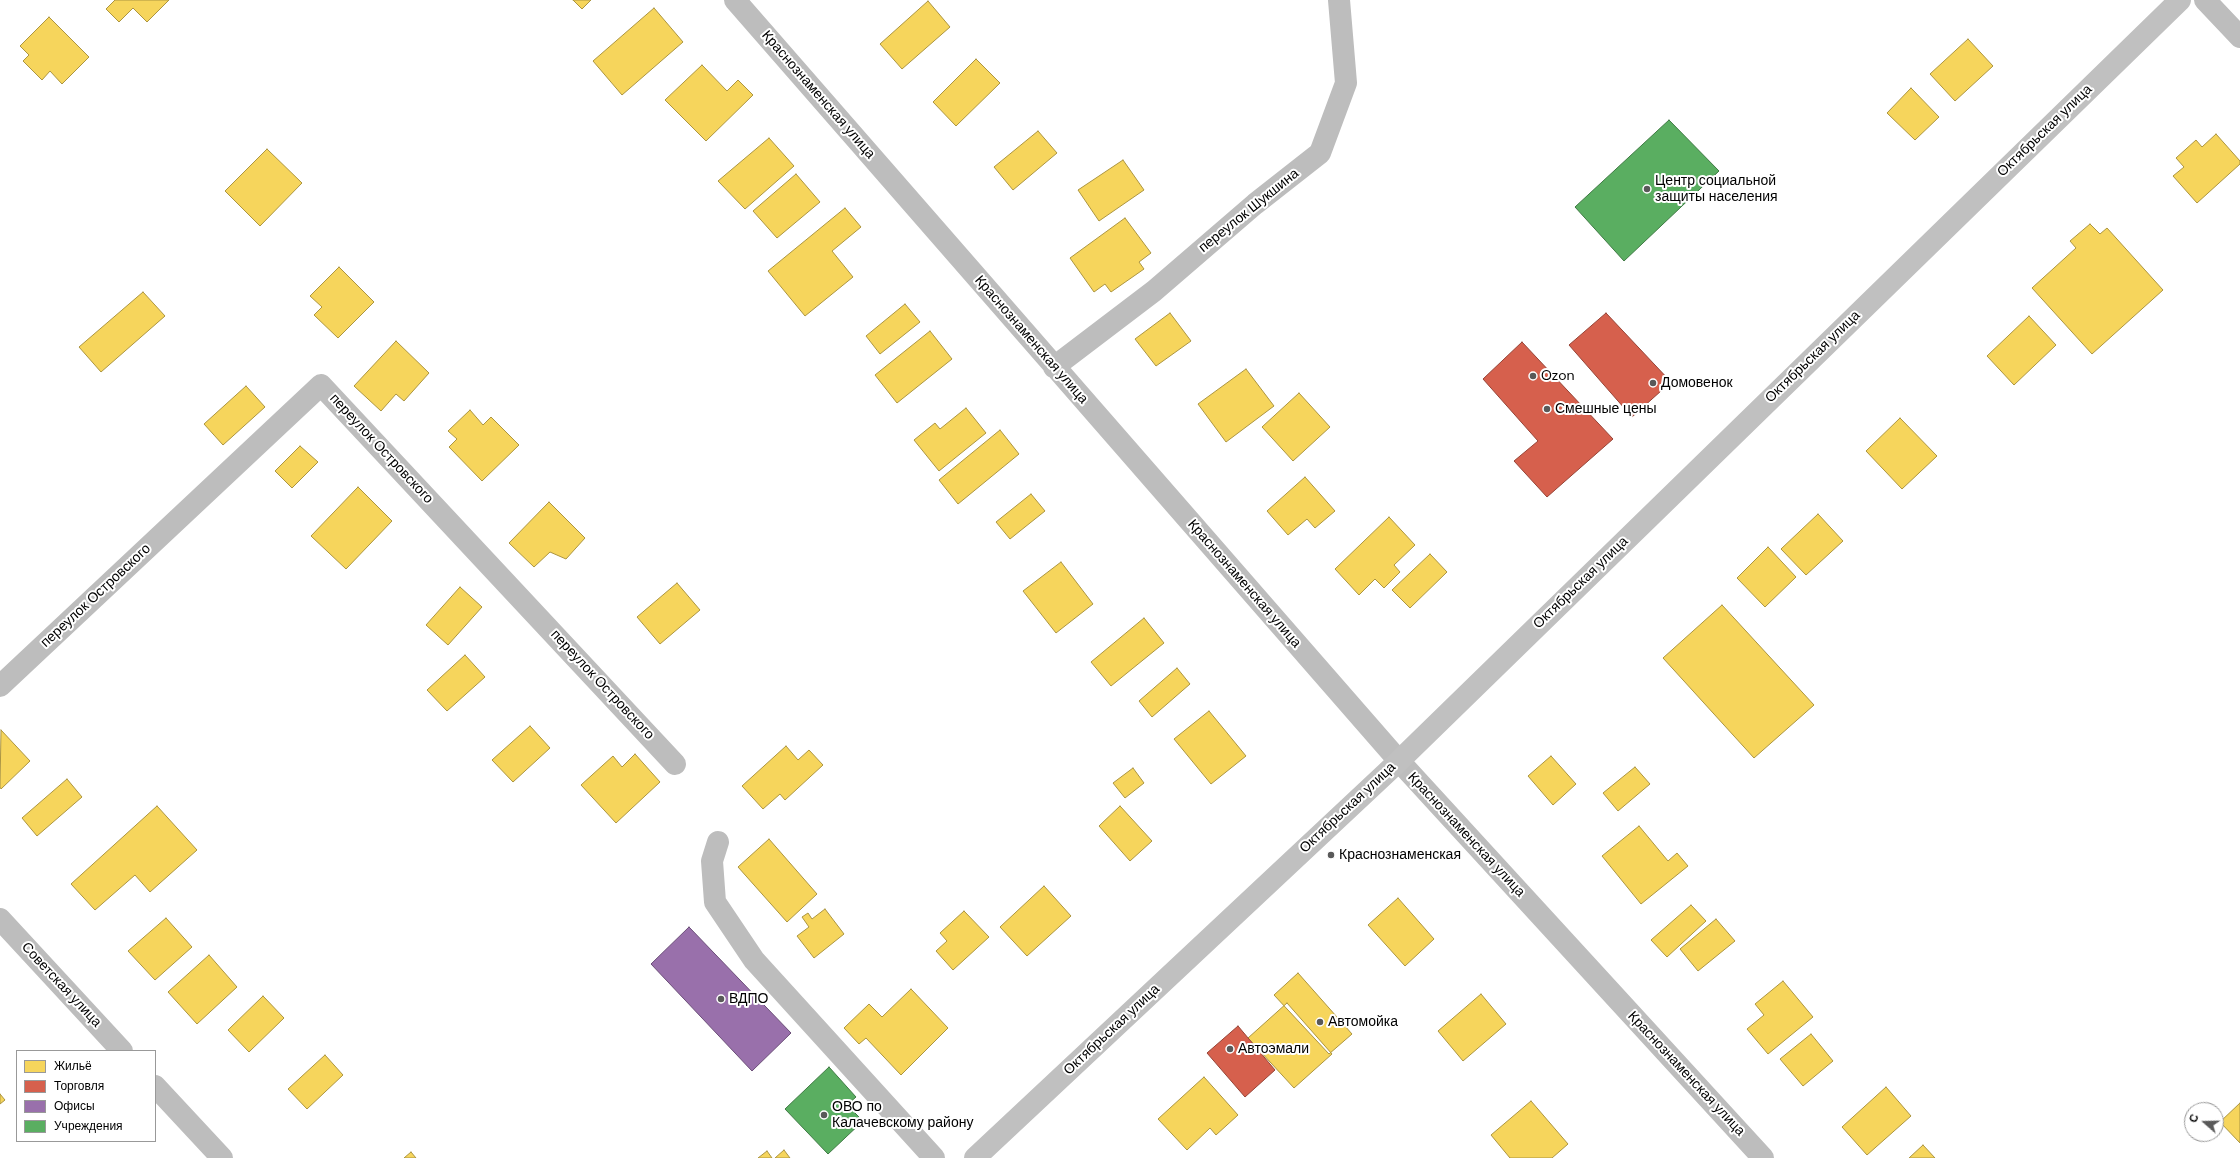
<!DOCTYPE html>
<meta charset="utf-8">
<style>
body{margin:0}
#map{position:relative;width:2240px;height:1158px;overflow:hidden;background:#fff;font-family:"DM Sans",sans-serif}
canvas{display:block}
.legend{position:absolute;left:16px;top:1050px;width:140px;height:92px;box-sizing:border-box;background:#fff;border:1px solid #999;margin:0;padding:5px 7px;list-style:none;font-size:12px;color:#000}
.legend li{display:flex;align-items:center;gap:8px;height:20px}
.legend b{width:20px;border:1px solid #999}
.north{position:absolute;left:2184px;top:1102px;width:40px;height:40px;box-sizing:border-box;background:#fff;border:1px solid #999;border-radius:50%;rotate:290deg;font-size:11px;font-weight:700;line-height:16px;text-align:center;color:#000}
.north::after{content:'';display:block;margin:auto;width:14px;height:18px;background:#595959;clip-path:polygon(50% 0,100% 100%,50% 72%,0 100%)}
</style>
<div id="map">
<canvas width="2240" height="1158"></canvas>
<ul class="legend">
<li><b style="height:11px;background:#f6d55c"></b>Жильё</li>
<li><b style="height:11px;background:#d6604d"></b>Торговля</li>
<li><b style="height:11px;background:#9970ab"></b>Офисы</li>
<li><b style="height:11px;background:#5aae61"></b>Учреждения</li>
</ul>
<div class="north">С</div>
</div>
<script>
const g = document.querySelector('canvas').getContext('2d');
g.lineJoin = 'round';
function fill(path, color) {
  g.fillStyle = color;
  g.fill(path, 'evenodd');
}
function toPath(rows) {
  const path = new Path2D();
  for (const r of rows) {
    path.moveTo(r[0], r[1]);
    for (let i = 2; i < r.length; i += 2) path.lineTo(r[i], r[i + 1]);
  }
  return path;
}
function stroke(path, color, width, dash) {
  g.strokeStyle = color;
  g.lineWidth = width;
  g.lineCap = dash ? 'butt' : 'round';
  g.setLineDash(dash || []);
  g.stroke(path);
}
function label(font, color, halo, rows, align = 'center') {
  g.font = font + ' "DM Sans",sans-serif';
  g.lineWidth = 4;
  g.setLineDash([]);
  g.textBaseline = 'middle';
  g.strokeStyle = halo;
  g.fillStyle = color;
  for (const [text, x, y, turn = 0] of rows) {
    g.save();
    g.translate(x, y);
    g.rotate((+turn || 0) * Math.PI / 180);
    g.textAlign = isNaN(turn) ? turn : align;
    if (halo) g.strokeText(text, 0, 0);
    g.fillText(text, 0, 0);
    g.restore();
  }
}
const homes = toPath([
 [115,0,169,0,147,22,133,8,119,22,106,9,115,0],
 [573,0,591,0,582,9,573,0],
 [928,1,950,27,902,69,880,44,928,1],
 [654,8,683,42,622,95,593,61,654,8],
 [49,17,89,57,62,84,50,71,42,80,23,61,29,55,20,46,49,17],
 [1968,39,1993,66,1955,101,1930,74,1968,39],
 [976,59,1000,83,956,126,933,102,976,59],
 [702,65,727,91,738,80,753,95,706,141,665,100,702,65],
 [1911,88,1939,117,1915,140,1887,113,1911,88],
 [1038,131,1057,153,1013,190,994,167,1038,131],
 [2216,134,2240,161,2240,164,2197,203,2173,176,2184,167,2176,158,2196,140,2202,147,2216,134],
 [769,138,794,166,745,209,718,181,769,138],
 [267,149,302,183,260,226,225,191,267,149],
 [1123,160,1144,190,1099,221,1078,190,1123,160],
 [796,174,820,202,777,238,753,211,796,174],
 [845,208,861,227,832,251,853,277,805,316,768,271,845,208],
 [1125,218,1151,253,1139,262,1144,269,1111,292,1105,284,1094,292,1070,258,1125,218],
 [2090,224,2100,234,2107,228,2163,290,2092,354,2032,288,2076,248,2070,241,2090,224],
 [339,267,374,302,338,338,314,315,322,307,310,296,339,267],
 [143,292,165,316,101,372,79,347,143,292],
 [905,304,920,322,880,354,866,336,905,304],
 [1170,313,1191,341,1156,366,1135,339,1170,313],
 [2029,316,2056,345,2014,385,1987,356,2029,316],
 [930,331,952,359,897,403,875,375,930,331],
 [396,341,429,373,404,401,396,394,381,411,354,386,396,341],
 [1246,369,1274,406,1226,442,1198,404,1246,369],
 [246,386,265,407,223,445,204,424,246,386],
 [1299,393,1330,427,1293,461,1262,427,1299,393],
 [966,408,986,433,939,471,914,440,935,423,940,429,966,408],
 [470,410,483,425,491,417,519,445,482,481,449,447,457,439,448,431,470,410],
 [1900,418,1937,456,1902,489,1866,451,1900,418],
 [1000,430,1019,454,958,504,939,480,1000,430],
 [300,446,318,462,292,488,275,471,300,446],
 [1305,477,1335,511,1315,528,1307,519,1288,535,1267,511,1305,477],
 [358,487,392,521,346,569,311,536,358,487],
 [1031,494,1045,511,1010,539,996,522,1031,494],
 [549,502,585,538,566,559,550,552,534,567,509,543,549,502],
 [1818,514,1843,541,1806,575,1781,549,1818,514],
 [1389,517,1415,545,1394,565,1400,572,1384,588,1375,579,1359,595,1335,569,1389,517],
 [1768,547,1796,577,1765,607,1737,578,1768,547],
 [1430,554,1447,572,1410,608,1392,590,1430,554],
 [1061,562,1093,604,1056,633,1023,591,1061,562],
 [677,583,700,610,660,644,637,617,677,583],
 [460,587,482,607,448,645,426,625,460,587],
 [1722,605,1814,705,1754,758,1663,658,1722,605],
 [1144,618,1164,643,1111,686,1091,662,1144,618],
 [465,655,485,677,447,711,427,690,465,655],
 [1177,668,1190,684,1152,717,1139,701,1177,668],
 [1209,711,1246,756,1211,784,1174,739,1209,711],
 [530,726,550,748,513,782,492,760,530,726],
 [1,730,30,761,1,789,0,787,1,730],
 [786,746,798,760,809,750,823,765,785,800,780,794,763,809,742,786,786,746],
 [635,754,660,782,616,823,581,785,613,756,622,767,635,754],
 [1551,756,1576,784,1553,805,1528,776,1551,756],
 [1635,767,1650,784,1618,811,1603,793,1635,767],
 [1133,768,1144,783,1125,798,1113,783,1133,768],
 [67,779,82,797,37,836,22,818,67,779],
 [157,806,197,850,150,892,135,875,95,910,71,884,157,806],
 [1120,806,1152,841,1130,861,1099,826,1120,806],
 [1639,826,1668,861,1677,853,1688,866,1641,904,1602,856,1639,826],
 [769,839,817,894,787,922,738,867,769,839],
 [1044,886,1071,916,1027,956,1000,927,1044,886],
 [1398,898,1434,939,1405,966,1368,925,1398,898],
 [1691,905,1706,921,1667,957,1651,940,1691,905],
 [825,909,844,934,814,958,797,936,809,927,802,917,808,913,812,919,825,909],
 [964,911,989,937,953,970,936,951,947,941,940,933,964,911],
 [166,918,192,947,155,980,128,951,166,918],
 [1716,919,1735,941,1698,971,1680,949,1716,919],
 [209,955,237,987,197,1024,168,992,209,955],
 [1298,973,1352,1034,1329,1054,1274,995,1298,973],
 [1783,981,1813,1017,1768,1054,1747,1029,1764,1015,1755,1004,1783,981],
 [911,989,948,1028,901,1075,866,1038,859,1044,844,1028,869,1004,882,1017,911,989],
 [1481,994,1506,1024,1463,1061,1438,1031,1481,994],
 [263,996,284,1018,249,1052,228,1030,263,996],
 [1287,1003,1332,1054,1294,1088,1248,1038,1287,1003],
 [1811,1034,1833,1061,1803,1086,1780,1059,1811,1034],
 [325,1055,343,1075,307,1109,288,1089,325,1055],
 [1204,1077,1238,1115,1216,1135,1210,1128,1187,1150,1158,1119,1204,1077],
 [1886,1087,1911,1116,1867,1155,1842,1127,1886,1087],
 [0,1094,5,1100,0,1104,0,1094],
 [1531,1101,1568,1144,1552,1158,1510,1158,1491,1135,1531,1101],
 [2240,1103,2240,1143,2220,1122,2240,1103],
 [1923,1145,1935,1158,1909,1158,1923,1145],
 [784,1150,790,1158,775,1158,784,1150],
 [767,1151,772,1158,758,1158,767,1151],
 [411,1152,416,1158,404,1158,411,1152]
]);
fill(homes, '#f6d55c');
stroke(homes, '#ac9540', 1);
const shops = toPath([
 [1606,313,1671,382,1632,417,1569,345,1606,313],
 [1522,342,1613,439,1547,497,1514,461,1538,441,1483,379,1522,342],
 [1238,1026,1275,1070,1245,1097,1207,1053,1238,1026]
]);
fill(shops, '#d6604d');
stroke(shops, '#964336', 1);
const offices = toPath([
 [689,927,791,1033,752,1071,651,964,689,927]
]);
fill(offices, '#9970ab');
stroke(offices, '#6b4e78', 1);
const public = toPath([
 [1669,120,1719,171,1624,261,1575,207,1669,120],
 [829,1067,856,1097,847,1105,863,1121,828,1154,785,1109,829,1067]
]);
fill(public, '#5aae61');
stroke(public, '#3f7a44', 1);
stroke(toPath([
 [735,0,1399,761,1763,1158],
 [2205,0,2240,37],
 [1054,367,1154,291,1255,204,1320,153,1346,83,1339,0],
 [0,686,321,385,675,764],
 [718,842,712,861,715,902,754,960,934,1158],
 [0,919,122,1051],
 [155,1086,222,1158]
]), '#bdbdbd', 22);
stroke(toPath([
 [975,1158,1399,761,2180,0]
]), '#c0c0c0', 22);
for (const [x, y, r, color] of [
 [1647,189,4,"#595959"],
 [1533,376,4,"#595959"],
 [1653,383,4,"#595959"],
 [1547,409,4,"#595959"],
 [1331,855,4,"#595959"],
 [721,999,4,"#595959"],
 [1320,1022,4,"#595959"],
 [1230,1049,4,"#595959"],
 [824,1115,4,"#595959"]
]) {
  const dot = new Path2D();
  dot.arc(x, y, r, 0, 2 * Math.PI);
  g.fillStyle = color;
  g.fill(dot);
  stroke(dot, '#fff', 1.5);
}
label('14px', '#000', '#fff', [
 ["Краснознаменская улица",818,95,49],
 ["Октябрьская улица",2045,131,-44],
 ["переулок Шукшина",1249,211,-39],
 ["Краснознаменская улица",1031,340,49],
 ["Октябрьская улица",1813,357,-44],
 ["переулок Островского",381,449,47],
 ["Октябрьская улица",1581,583,-44],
 ["Краснознаменская улица",1244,584,49],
 ["переулок Островского",96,596,-43],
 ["переулок Островского",602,685,47],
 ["Октябрьская улица",1348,808,-43],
 ["Краснознаменская улица",1466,835,47],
 ["Советская улица",61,985,47],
 ["Октябрьская улица",1112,1030,-43],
 ["Краснознаменская улица",1686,1074,47]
]);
label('14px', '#000', '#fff', [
 ["Центр социальной",1655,181],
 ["защиты населения",1655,197],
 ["Ozon",1541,376],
 ["Домовенок",1661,383],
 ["Смешные цены",1555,409],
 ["Краснознаменская",1339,855],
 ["ВДПО",729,999],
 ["Автомойка",1328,1022],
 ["Автоэмали",1238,1049],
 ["ОВО по",832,1107],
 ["Калачевскому району",832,1123]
], 'left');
</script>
